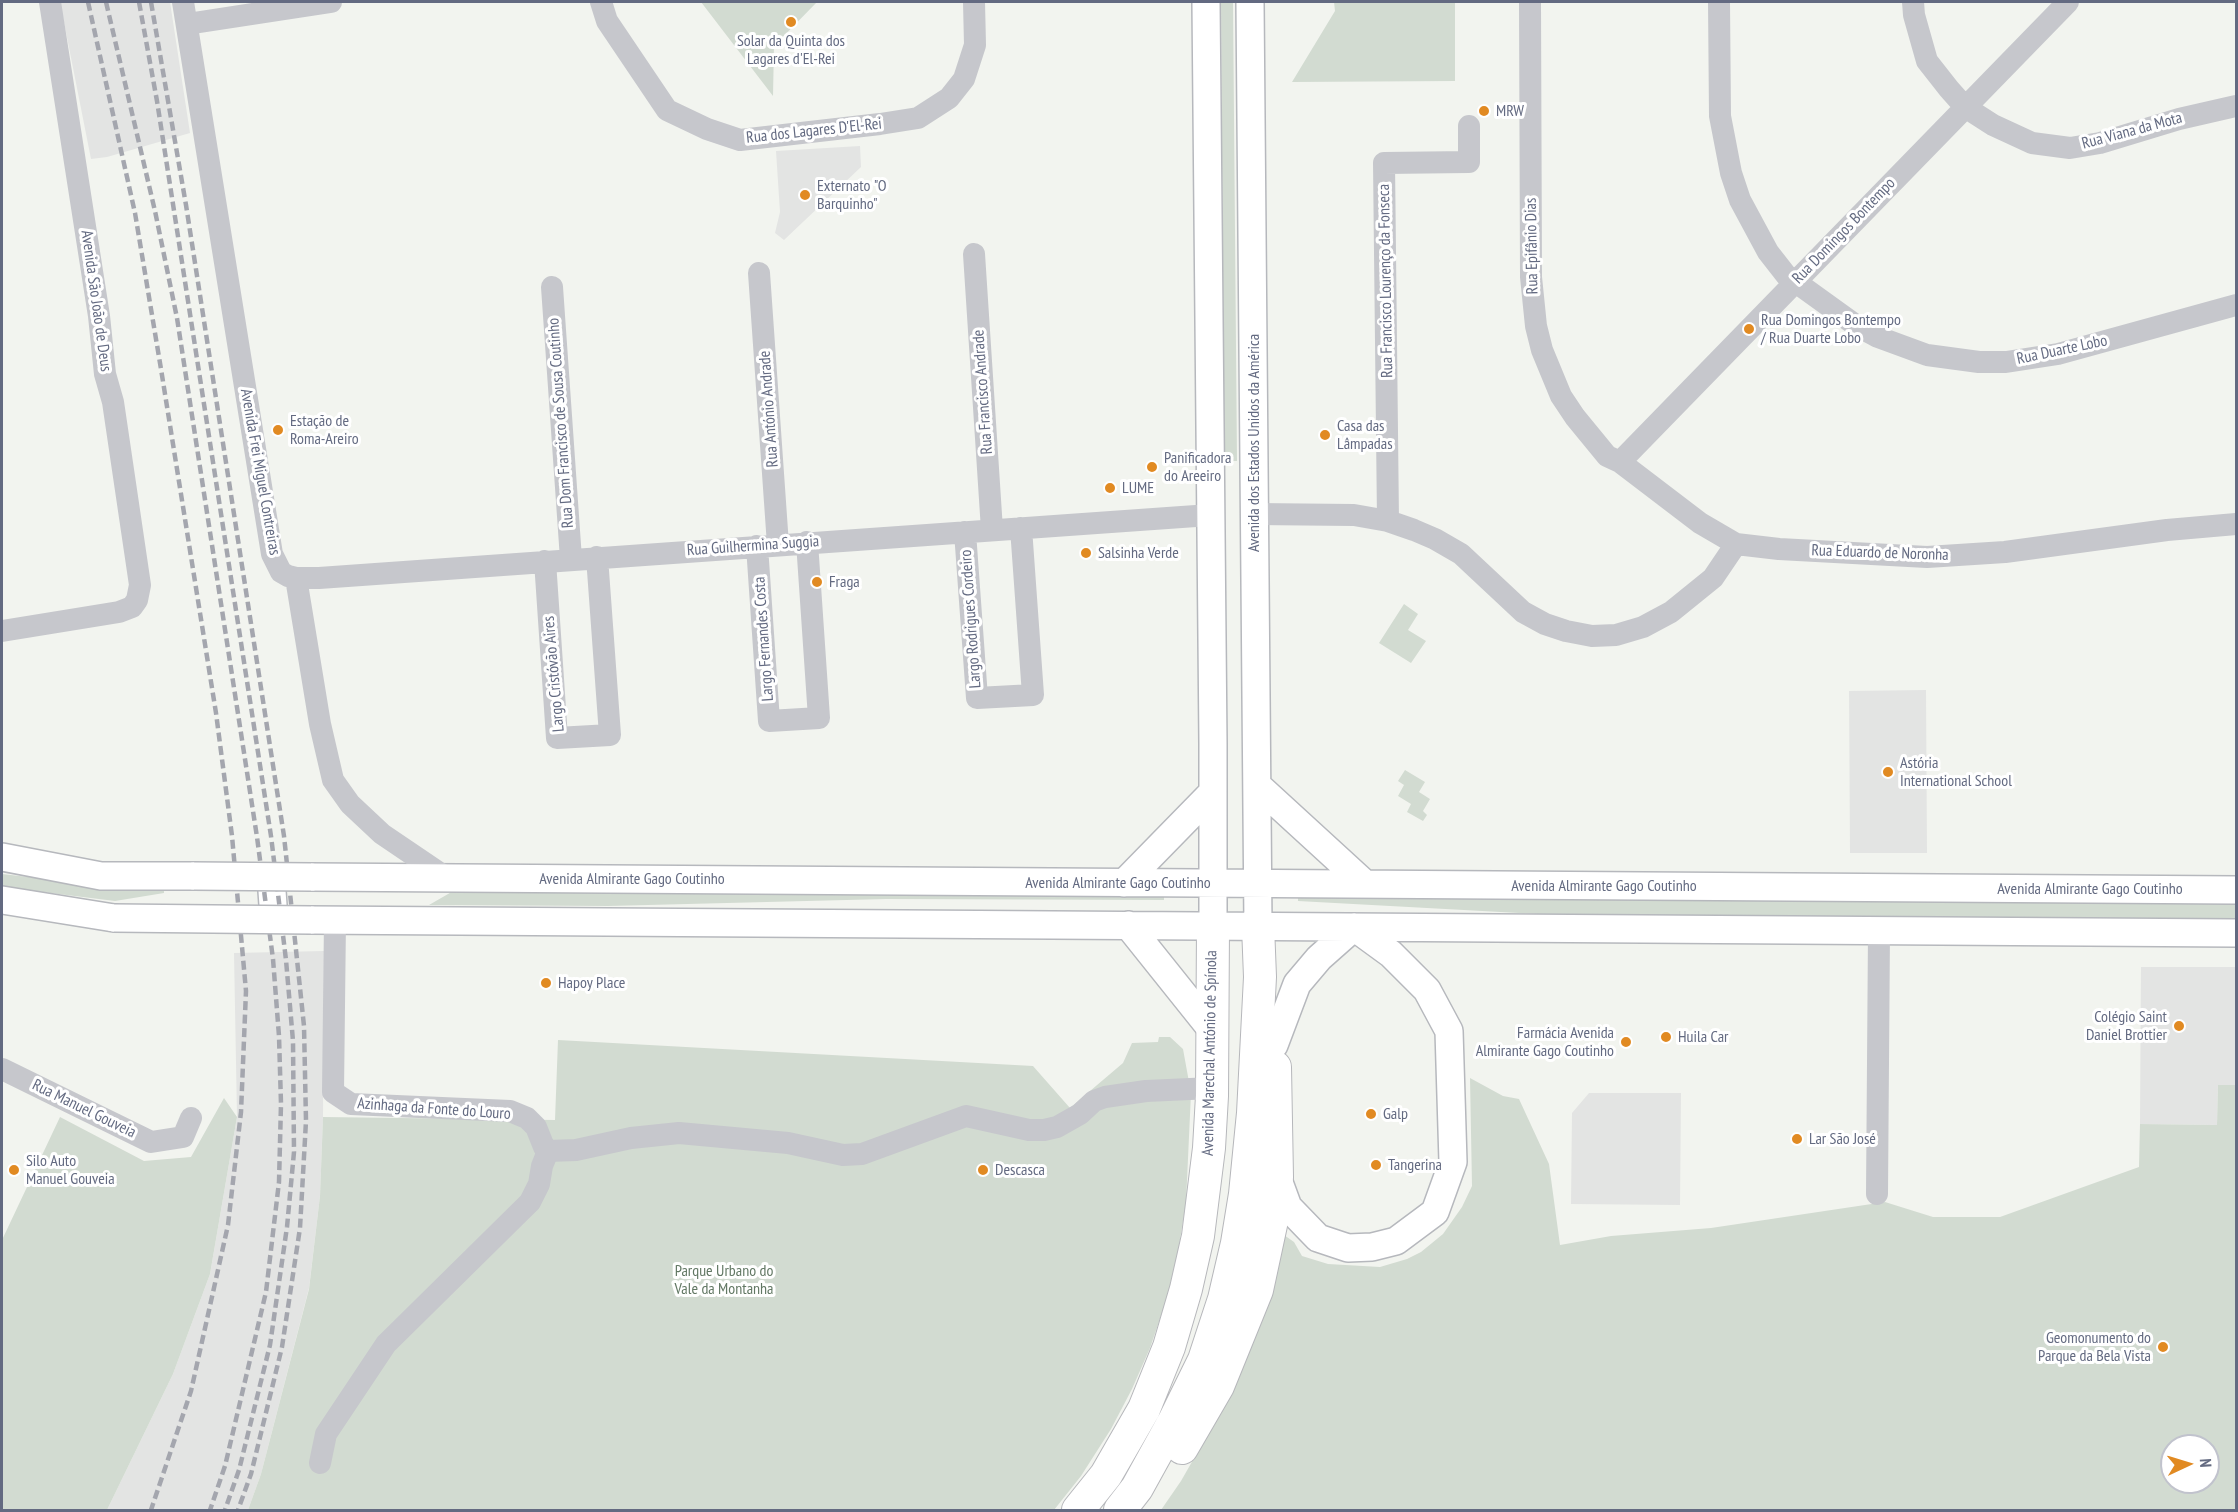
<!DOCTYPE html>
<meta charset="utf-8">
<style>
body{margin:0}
#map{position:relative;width:2238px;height:1512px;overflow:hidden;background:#f2f4ef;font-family:"PT Sans Narrow",sans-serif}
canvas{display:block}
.frame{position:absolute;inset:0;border:3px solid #636a81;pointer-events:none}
.north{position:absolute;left:2160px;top:1434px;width:60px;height:60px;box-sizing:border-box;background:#fff;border:2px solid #c1c3cd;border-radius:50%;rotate:86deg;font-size:16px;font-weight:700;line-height:24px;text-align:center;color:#636a81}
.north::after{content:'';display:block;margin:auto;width:21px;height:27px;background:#e18a22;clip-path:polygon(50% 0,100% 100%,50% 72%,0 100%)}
</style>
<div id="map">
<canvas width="2238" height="1512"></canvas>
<div class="frame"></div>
<div class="north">N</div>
</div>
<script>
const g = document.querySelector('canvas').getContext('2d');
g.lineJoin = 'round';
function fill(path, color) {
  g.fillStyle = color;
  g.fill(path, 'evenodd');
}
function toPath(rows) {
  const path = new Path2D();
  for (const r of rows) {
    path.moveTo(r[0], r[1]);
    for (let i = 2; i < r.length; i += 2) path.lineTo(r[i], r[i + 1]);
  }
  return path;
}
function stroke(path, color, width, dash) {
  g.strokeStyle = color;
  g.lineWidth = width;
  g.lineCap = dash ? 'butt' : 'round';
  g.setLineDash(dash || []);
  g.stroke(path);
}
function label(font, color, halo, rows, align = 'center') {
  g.font = font + ' "PT Sans Narrow",sans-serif';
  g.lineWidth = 6;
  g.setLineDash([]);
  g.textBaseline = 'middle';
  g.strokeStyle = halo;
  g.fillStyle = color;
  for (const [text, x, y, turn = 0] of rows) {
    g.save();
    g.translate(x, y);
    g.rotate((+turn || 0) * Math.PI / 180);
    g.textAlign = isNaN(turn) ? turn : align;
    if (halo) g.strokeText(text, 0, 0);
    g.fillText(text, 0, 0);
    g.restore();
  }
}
fill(toPath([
 [60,2,170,2,190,133,107,157,91,159],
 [860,146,861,167,784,240,775,233,780,212,776,151],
 [1926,690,1927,853,1850,853,1849,691],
 [324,951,323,1117,320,1196,309,1288,261,1474,248,1510,107,1510,173,1374,210,1274,237,1117,234,953],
 [2141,967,2236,967,2236,1085,2218,1085,2217,1125,2140,1124],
 [1589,1093,1681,1093,1680,1205,1571,1204,1572,1113]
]), '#e3e4e3');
fill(toPath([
 [701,2,817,2,774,46,773,96],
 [1221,2,1233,2,1237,461,1224,461],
 [1334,2,1455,2,1455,81,1292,82,1335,11],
 [1404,604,1418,614,1408,630,1426,641,1411,663,1379,643],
 [1405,770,1425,782,1419,792,1430,799,1423,811,1427,815,1423,821,1407,812,1411,804,1398,796,1404,785,1398,781],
 [2,874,116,887,164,889,164,893,115,901,2,887],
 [455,890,1164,894,1164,900,886,899,608,906,429,905],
 [1298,895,1543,899,2236,904,2236,920,1556,915,1298,901],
 [1159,1037,1170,1037,1183,1049,1191,1093,1186,1202,1179,1246,1167,1298,1150,1348,1132,1389,1111,1429,1081,1476,1054,1510,248,1510,261,1474,309,1289,320,1196,323,1117,555,1120,558,1040,1033,1066,1070,1108,1123,1063,1132,1043,1158,1042],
 [1470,1078,1503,1096,1519,1099,1549,1164,1560,1245,1611,1236,1711,1228,1885,1202,1933,1217,2000,1217,2139,1167,2140,1124,2217,1125,2218,1085,2236,1085,2236,1510,1161,1510,1181,1481,1237,1383,1265,1309,1284,1235,1294,1242,1302,1256,1328,1264,1380,1267,1407,1259,1421,1252,1443,1234,1462,1207,1472,1186],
 [2172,1446,2208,1446,2208,1482,2172,1482],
 [224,1098,237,1117,210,1274,173,1374,107,1510,2,1510,2,1240,60,1117,144,1161,191,1157]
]), '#d2dbd1');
const major = toPath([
 [1206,2,1213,744,1213,926],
 [1250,2,1258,926],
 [1258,786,1365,884],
 [2,857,101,876,194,876],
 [271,877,274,919],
 [311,877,2236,890],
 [1124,883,1213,792],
 [2,900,114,918],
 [311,920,2236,933],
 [1128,925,1212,1030],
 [1274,1045,1297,984,1319,958,1354,927],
 [1277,1177,1288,1207,1318,1238,1348,1248,1372,1247,1396,1241,1435,1212,1453,1162,1449,1031,1427,990,1391,954,1354,927]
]);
const highway = toPath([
 [1182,1448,1218,1386,1257,1290,1274,1211,1277,1177,1275,1067],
 [1078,1510,1106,1475,1144,1409,1169,1347,1186,1289,1198,1236,1209,1148,1212,1096,1213,926],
 [1120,1510,1137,1488,1174,1421,1204,1360,1224,1299,1237,1243,1245,1194,1253,1113,1260,977,1258,926]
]);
stroke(major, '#b6b8bd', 30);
stroke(highway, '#b6b7bb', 34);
stroke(toPath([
 [183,2,272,554,281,572,288,576,296,578,319,578,1210,515],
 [601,2,607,21,667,110,707,129,740,140,880,124,918,118,949,98,964,79,975,45,974,2],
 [1530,2,1531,277,1536,326,1542,350,1561,396,1575,417,1607,456,1620,462,1700,523,1736,544,1779,549,1927,557,2005,552,2167,530,2236,524],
 [1719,2,1720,116,1731,173,1740,200,1768,252,1786,275,1854,324,1878,337,1927,355,1979,362,2006,362,2058,354,2236,305],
 [1913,2,1914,15,1927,61,1949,89,1965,107,1993,125,2032,143,2070,148,2100,143,2179,119,2236,106],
 [187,24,331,2],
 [974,254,992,530],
 [759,273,778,545],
 [552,287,571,559],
 [1620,462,2068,2],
 [1254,514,1354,515,1388,521,1414,530,1435,539,1461,554,1523,612,1545,624,1566,631,1592,636,1616,635,1643,627,1671,612,1713,578,1736,544],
 [1388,521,1384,163,1469,162,1469,126],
 [965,532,977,698,1033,695,1021,528],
 [757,546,769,721,819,718,807,542],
 [545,561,557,738,610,735,597,557],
 [296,578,320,724,333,780,350,804,382,834,447,878],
 [2,631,119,612,132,607,137,600,140,585,113,402,105,374,99,316,50,2],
 [335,920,333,1092,351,1104,510,1111,527,1118,536,1127,544,1147,548,1151],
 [2,1069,151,1142,183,1137,191,1118],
 [548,1151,576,1150,631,1138,679,1133,788,1143,843,1155,862,1154,966,1116,1029,1130,1044,1130,1057,1127,1080,1114,1094,1101,1105,1097,1146,1091,1212,1088],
 [1877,1194,1879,931],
 [320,1463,326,1434,386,1344,530,1202,539,1184,542,1166,548,1151]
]), '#c6c7cc', 22);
stroke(major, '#fff', 27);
stroke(highway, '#fff', 32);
stroke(toPath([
 [88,2,135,213,161,369,216,713,232,836,246,991,241,1112,228,1225,191,1391,151,1510],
 [106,2,155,211,177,318,257,837,273,959,279,1036,281,1104,279,1182,266,1292,225,1466,210,1510],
 [139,2,157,101,271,836,286,960,293,1041,294,1152,287,1227,270,1345,239,1470,225,1510],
 [151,2,186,205,284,836,304,1026,306,1121,300,1228,282,1347,251,1474,238,1510]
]), '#a4a6ae', 4.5, [9, 4.5]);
const majorBridge = toPath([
 [194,876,311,877],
 [114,918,311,920]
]);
stroke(majorBridge, '#b6b8bd', 30, []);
stroke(majorBridge, '#fff', 27);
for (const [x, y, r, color] of [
 [791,22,6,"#e18a22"],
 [1484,111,6,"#e18a22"],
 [805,195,6,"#e18a22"],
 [1749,329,6,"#e18a22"],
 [278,430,6,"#e18a22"],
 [1325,435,6,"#e18a22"],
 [1152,467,6,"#e18a22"],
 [1110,488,6,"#e18a22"],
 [1086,553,6,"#e18a22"],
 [817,582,6,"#e18a22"],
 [1888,772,6,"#e18a22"],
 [546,983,6,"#e18a22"],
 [2179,1026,6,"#e18a22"],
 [1666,1037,6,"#e18a22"],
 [1626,1042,6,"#e18a22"],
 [1371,1114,6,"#e18a22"],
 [1797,1139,6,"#e18a22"],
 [1376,1165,6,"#e18a22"],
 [14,1170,6,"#e18a22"],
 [983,1170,6,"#e18a22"],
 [2163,1347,6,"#e18a22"]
]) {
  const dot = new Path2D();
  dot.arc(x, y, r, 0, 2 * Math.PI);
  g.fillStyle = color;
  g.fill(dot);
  stroke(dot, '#fff', 2);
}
label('16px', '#636a81', '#fff', [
 ["Solar da Quinta dos",791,41,"center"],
 ["Lagares d'El-Rei",791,59,"center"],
 ["MRW",1496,111],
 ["Externato \"O",817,186],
 ["Barquinho\"",817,204],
 ["Rua Domingos Bontempo",1761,320],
 ["/ Rua Duarte Lobo",1761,338],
 ["Estação de",290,421],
 ["Roma-Areiro",290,439],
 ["Casa das",1337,426],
 ["Lâmpadas",1337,444],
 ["Panificadora",1164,458],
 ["do Areeiro",1164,476],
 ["LUME",1122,488],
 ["Salsinha Verde",1098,553],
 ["Fraga",829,582],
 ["Astória",1900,763],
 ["International School",1900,781],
 ["Hapoy Place",558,983],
 ["Colégio Saint",2167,1017,"right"],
 ["Daniel Brottier",2167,1035,"right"],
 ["Farmácia Avenida",1614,1033,"right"],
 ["Almirante Gago Coutinho",1614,1051,"right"],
 ["Huila Car",1678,1037],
 ["Galp",1383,1114],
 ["Lar São José",1809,1139],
 ["Silo Auto",26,1161],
 ["Manuel Gouveia",26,1179],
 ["Tangerina",1388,1165],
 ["Descasca",995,1170],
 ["Geomonumento do",2151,1338,"right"],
 ["Parque da Bela Vista",2151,1356,"right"]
], 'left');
label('16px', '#636a81', '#fff', [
 ["Rua dos Lagares D'El-Rei",814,131,-6],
 ["Rua Viana da Mota",2132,131,-15],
 ["Rua Domingos Bontempo",1844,231,-46],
 ["Rua Epifânio Dias",1532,246,-91],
 ["Rua Francisco Lourenço da Fonseca",1386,281,-91],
 ["Avenida São João de Deus",96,301,82],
 ["Rua Duarte Lobo",2062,350,-12],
 ["Rua Francisco Andrade",983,392,-94],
 ["Rua António Andrade",769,409,-94],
 ["Rua Dom Francisco de Sousa Coutinho",561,423,-94],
 ["Avenida dos Estados Unidos da América",1254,443,-90],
 ["Avenida Frei Miguel Contreiras",260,472,80],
 ["Rua Guilhermina Suggia",753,546,-4],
 ["Rua Eduardo de Noronha",1880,553,2],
 ["Largo Rodrigues Cordeiro",971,619,-94],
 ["Largo Fernandes Costa",764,639,-94],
 ["Largo Cristóvão Aires",554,674,-95],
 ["Avenida Almirante Gago Coutinho",632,879],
 ["Avenida Almirante Gago Coutinho",1118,883],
 ["Avenida Almirante Gago Coutinho",1604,886],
 ["Avenida Almirante Gago Coutinho",2090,889],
 ["Avenida Marechal António de Spínola",1210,1053,-89],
 ["Rua Manuel Gouveia",84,1109,26],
 ["Azinhaga da Fonte do Louro",434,1109,4]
]);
label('16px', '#627864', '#fff', [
 ["Parque Urbano do",724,1271],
 ["Vale da Montanha",724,1289]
]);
</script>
